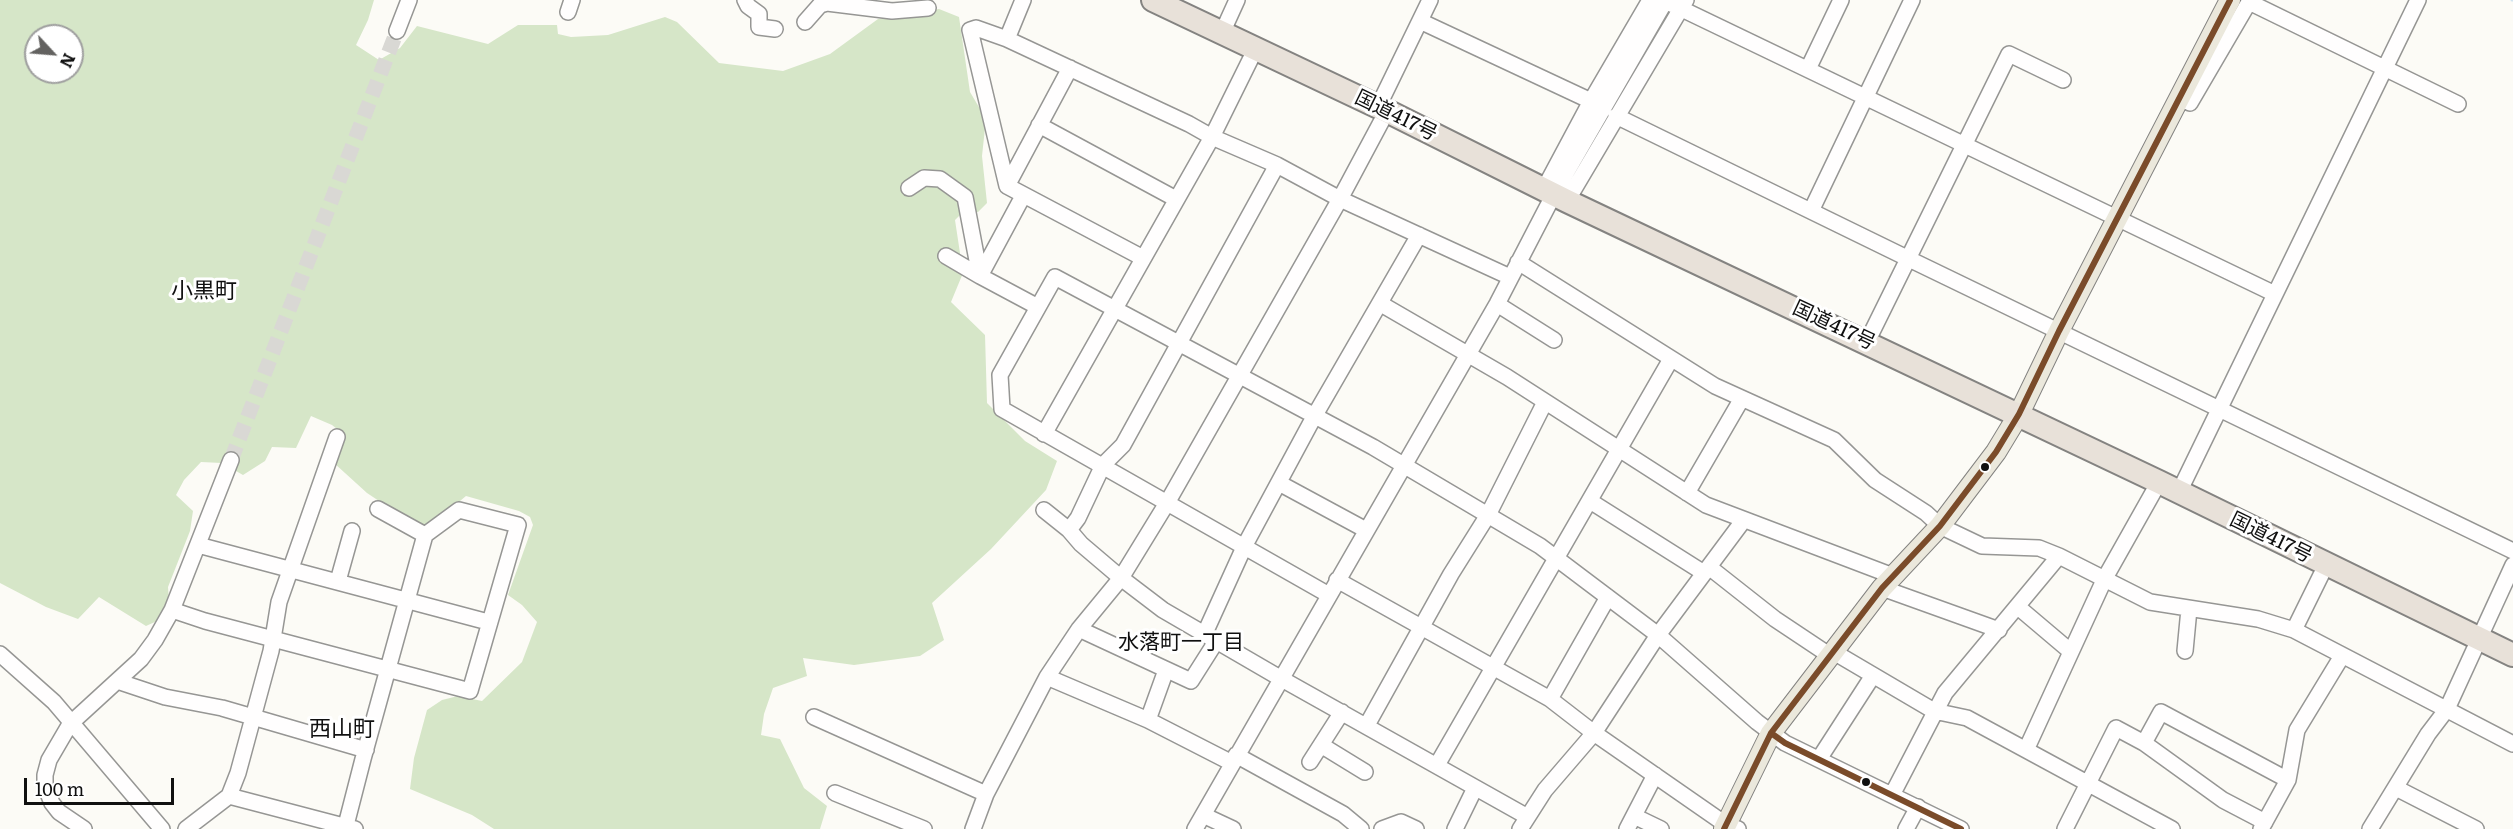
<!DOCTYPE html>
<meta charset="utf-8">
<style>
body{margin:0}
#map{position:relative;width:2513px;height:829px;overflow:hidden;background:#fcfbf6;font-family:Literata,serif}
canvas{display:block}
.north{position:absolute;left:24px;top:24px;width:60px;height:60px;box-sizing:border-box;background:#fff;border:2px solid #9f9f9f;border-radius:50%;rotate:116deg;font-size:16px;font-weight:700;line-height:24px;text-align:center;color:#101010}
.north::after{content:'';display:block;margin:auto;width:21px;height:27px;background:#636260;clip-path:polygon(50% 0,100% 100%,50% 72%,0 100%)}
.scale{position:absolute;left:24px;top:778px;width:150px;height:27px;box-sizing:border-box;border:3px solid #101010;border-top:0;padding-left:8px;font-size:18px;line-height:21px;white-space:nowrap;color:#101010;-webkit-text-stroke:4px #fff;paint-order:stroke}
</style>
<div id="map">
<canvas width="2513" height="829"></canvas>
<div class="north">N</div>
<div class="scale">100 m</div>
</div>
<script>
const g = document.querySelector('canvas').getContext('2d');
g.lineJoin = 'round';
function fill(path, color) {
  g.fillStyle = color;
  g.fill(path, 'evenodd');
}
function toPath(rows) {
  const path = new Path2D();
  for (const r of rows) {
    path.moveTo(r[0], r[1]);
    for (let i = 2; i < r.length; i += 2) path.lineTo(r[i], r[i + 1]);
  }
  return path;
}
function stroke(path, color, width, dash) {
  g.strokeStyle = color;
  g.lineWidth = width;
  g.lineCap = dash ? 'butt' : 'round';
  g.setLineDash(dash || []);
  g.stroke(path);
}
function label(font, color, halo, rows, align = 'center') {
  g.font = font + ' Literata,"Noto Sans JP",serif';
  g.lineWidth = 6;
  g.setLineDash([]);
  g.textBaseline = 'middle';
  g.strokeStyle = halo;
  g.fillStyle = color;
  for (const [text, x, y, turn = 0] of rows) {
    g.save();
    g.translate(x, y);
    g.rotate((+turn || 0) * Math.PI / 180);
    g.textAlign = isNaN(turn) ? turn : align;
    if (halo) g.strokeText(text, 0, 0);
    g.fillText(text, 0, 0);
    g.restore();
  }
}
fill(toPath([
 [0,0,374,0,368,20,356,45,379,60,400,48,417,26,488,44,518,25,557,25,558,34,571,37,608,35,665,17,677,22,719,63,783,71,830,54,878,19,939,9,959,17,970,92,986,119,982,156,987,203,978,212,962,213,955,220,963,273,951,302,985,335,987,403,1025,441,1057,461,1046,490,991,549,932,603,944,640,920,656,854,665,803,658,807,676,773,688,764,714,761,735,780,739,804,788,827,806,820,829,494,829,472,815,410,789,414,758,427,710,442,700,458,696,482,701,522,662,537,622,522,605,508,595,533,525,530,517,519,511,466,496,424,531,367,493,334,463,346,436,332,425,311,416,296,448,272,447,265,461,243,475,222,463,201,462,184,480,176,495,193,511,190,531,168,587,169,602,157,621,146,626,99,597,78,619,46,607,0,583],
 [36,36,72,36,72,72,36,72]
]), '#d6e6c8');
stroke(toPath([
 [2512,0,2513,0]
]), '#d1e5f2', 3);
stroke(toPath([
 [231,460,397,31]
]), '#d9d8d4', 15, [15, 8]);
const minor = toPath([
 [745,0,748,6,759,14,759,27,775,29],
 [828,0,827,3,892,11,928,8],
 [1023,0,1007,39,1189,124,1212,137,1277,165,1340,199,1510,277],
 [1663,0,2275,294],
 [568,12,572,0],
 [1420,21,1591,101],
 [805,22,820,5,827,3],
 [397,31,409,0],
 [1222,33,1237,0],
 [1070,68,1007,186,1143,258],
 [1808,69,1841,0],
 [2179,98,2190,103,2249,2,2458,104],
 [1378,107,1430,0],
 [1616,116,1909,259,2513,551],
 [1039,125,1176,199],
 [1277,165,1123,445,1103,465,1078,518,1069,530,1081,544,1121,578,1163,610,1280,678,1526,816],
 [1007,186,970,30,976,28,1007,39],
 [909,188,924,178,940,179,965,197,980,276,946,256],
 [1544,189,1591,101,1650,0],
 [1023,196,980,276,1038,307],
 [1567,201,1686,0],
 [1811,211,1912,0],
 [1518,262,1715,386,1834,440,1875,480,1926,513,1940,526,1982,546,2039,548,2059,556],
 [1381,304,1507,377,1706,505,1893,576],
 [1497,304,1554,340],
 [1867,342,2009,54,2063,80],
 [1044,434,1212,137,1256,48],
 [1279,483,1366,530],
 [2179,492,2418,0],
 [1687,493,1741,400],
 [1590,501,1704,573],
 [1044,510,1069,530],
 [198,545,488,622],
 [1709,567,1775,619,1829,655],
 [1337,580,1550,699,1594,733,1725,824,1738,829],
 [338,581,352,531],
 [1882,588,1999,630],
 [1329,595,1002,409,1000,375,1055,277,1373,447,1540,546,1658,635,1757,722,1785,743,1961,829],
 [2018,607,2070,651],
 [172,610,205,621,470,691,518,525,459,510,425,535,378,509],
 [1079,629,1191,681,1217,640],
 [2294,630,2326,565],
 [1205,633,1245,545,1315,415,1419,235],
 [1832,651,1934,711,1967,718,2172,829],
 [2185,651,2189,609],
 [0,654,54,702,162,829],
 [1047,677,1148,720,1232,763],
 [117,681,165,697,222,708,366,750],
 [1550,699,1608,597],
 [814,717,986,794],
 [1148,720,1166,670],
 [1367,725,1451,574,1488,515,1545,402],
 [2144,743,2161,712,2288,780],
 [1321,745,1365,772],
 [2026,750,2105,578,2159,482],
 [1236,755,1343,814,1361,829],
 [1819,759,1872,677],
 [1310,762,1342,712],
 [1437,765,1671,359],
 [2396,788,2476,829],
 [835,793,924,829],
 [1892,795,1945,693,2059,556,2150,602,2258,619,2294,630,2513,744],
 [229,796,355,829],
 [1203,815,1233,829],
 [1634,816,1661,829],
 [84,829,59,812,52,803,45,786,45,775,49,760,70,724,141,659,155,640,172,610,231,460],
 [186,829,229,796,238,773,271,651,279,602,337,437],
 [345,829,363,759,425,535],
 [973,829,986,794,1047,677,1079,629,1121,578,1167,503,1340,199,1387,111],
 [1195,829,1497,304,1554,194,1666,0],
 [1382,829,1401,822,1416,829],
 [1455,829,1475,788],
 [1520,829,1545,790,1594,733,1658,635,1743,521],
 [1627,829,1655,775],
 [1906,829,1918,807],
 [2065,829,2116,728,2144,743,2223,800,2265,822],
 [2261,829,2288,780,2297,730,2342,656],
 [2370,829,2428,734,2447,709,2513,565]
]);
const major = toPath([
 [1724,829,1771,733,1882,588,1940,526,1996,452,2019,414,2059,331,2230,0]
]);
const highway = toPath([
 [1153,0,1387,111,1567,201,2159,482,2513,655]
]);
stroke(minor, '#969694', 18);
stroke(major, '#848381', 22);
stroke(highway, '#848381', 26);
stroke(minor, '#fffefe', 15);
stroke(major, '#ebe8dc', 20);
stroke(highway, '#e8e1d9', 22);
stroke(toPath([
 [1771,733,1785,743,1961,829],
 [1724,829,1771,733,1882,588,1940,526,1996,452,2019,414,2059,331,2230,0]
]), '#7a4b2a', 6);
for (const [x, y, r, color] of [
 [1985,467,5,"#101010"],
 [1866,782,5,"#101010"]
]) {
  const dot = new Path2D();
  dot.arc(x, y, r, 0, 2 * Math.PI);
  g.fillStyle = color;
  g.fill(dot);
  stroke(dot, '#fff', 2);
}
label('20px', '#101010', '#fff', [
 ["国道417号",1396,116,26],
 ["国道417号",1834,326,25],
 ["国道417号",2271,538,26]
]);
label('21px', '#101010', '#fff', [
 ["水落町一丁目",1181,643]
]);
label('22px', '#101010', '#fff', [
 ["小黒町",204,292],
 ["西山町",342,730]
]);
</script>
